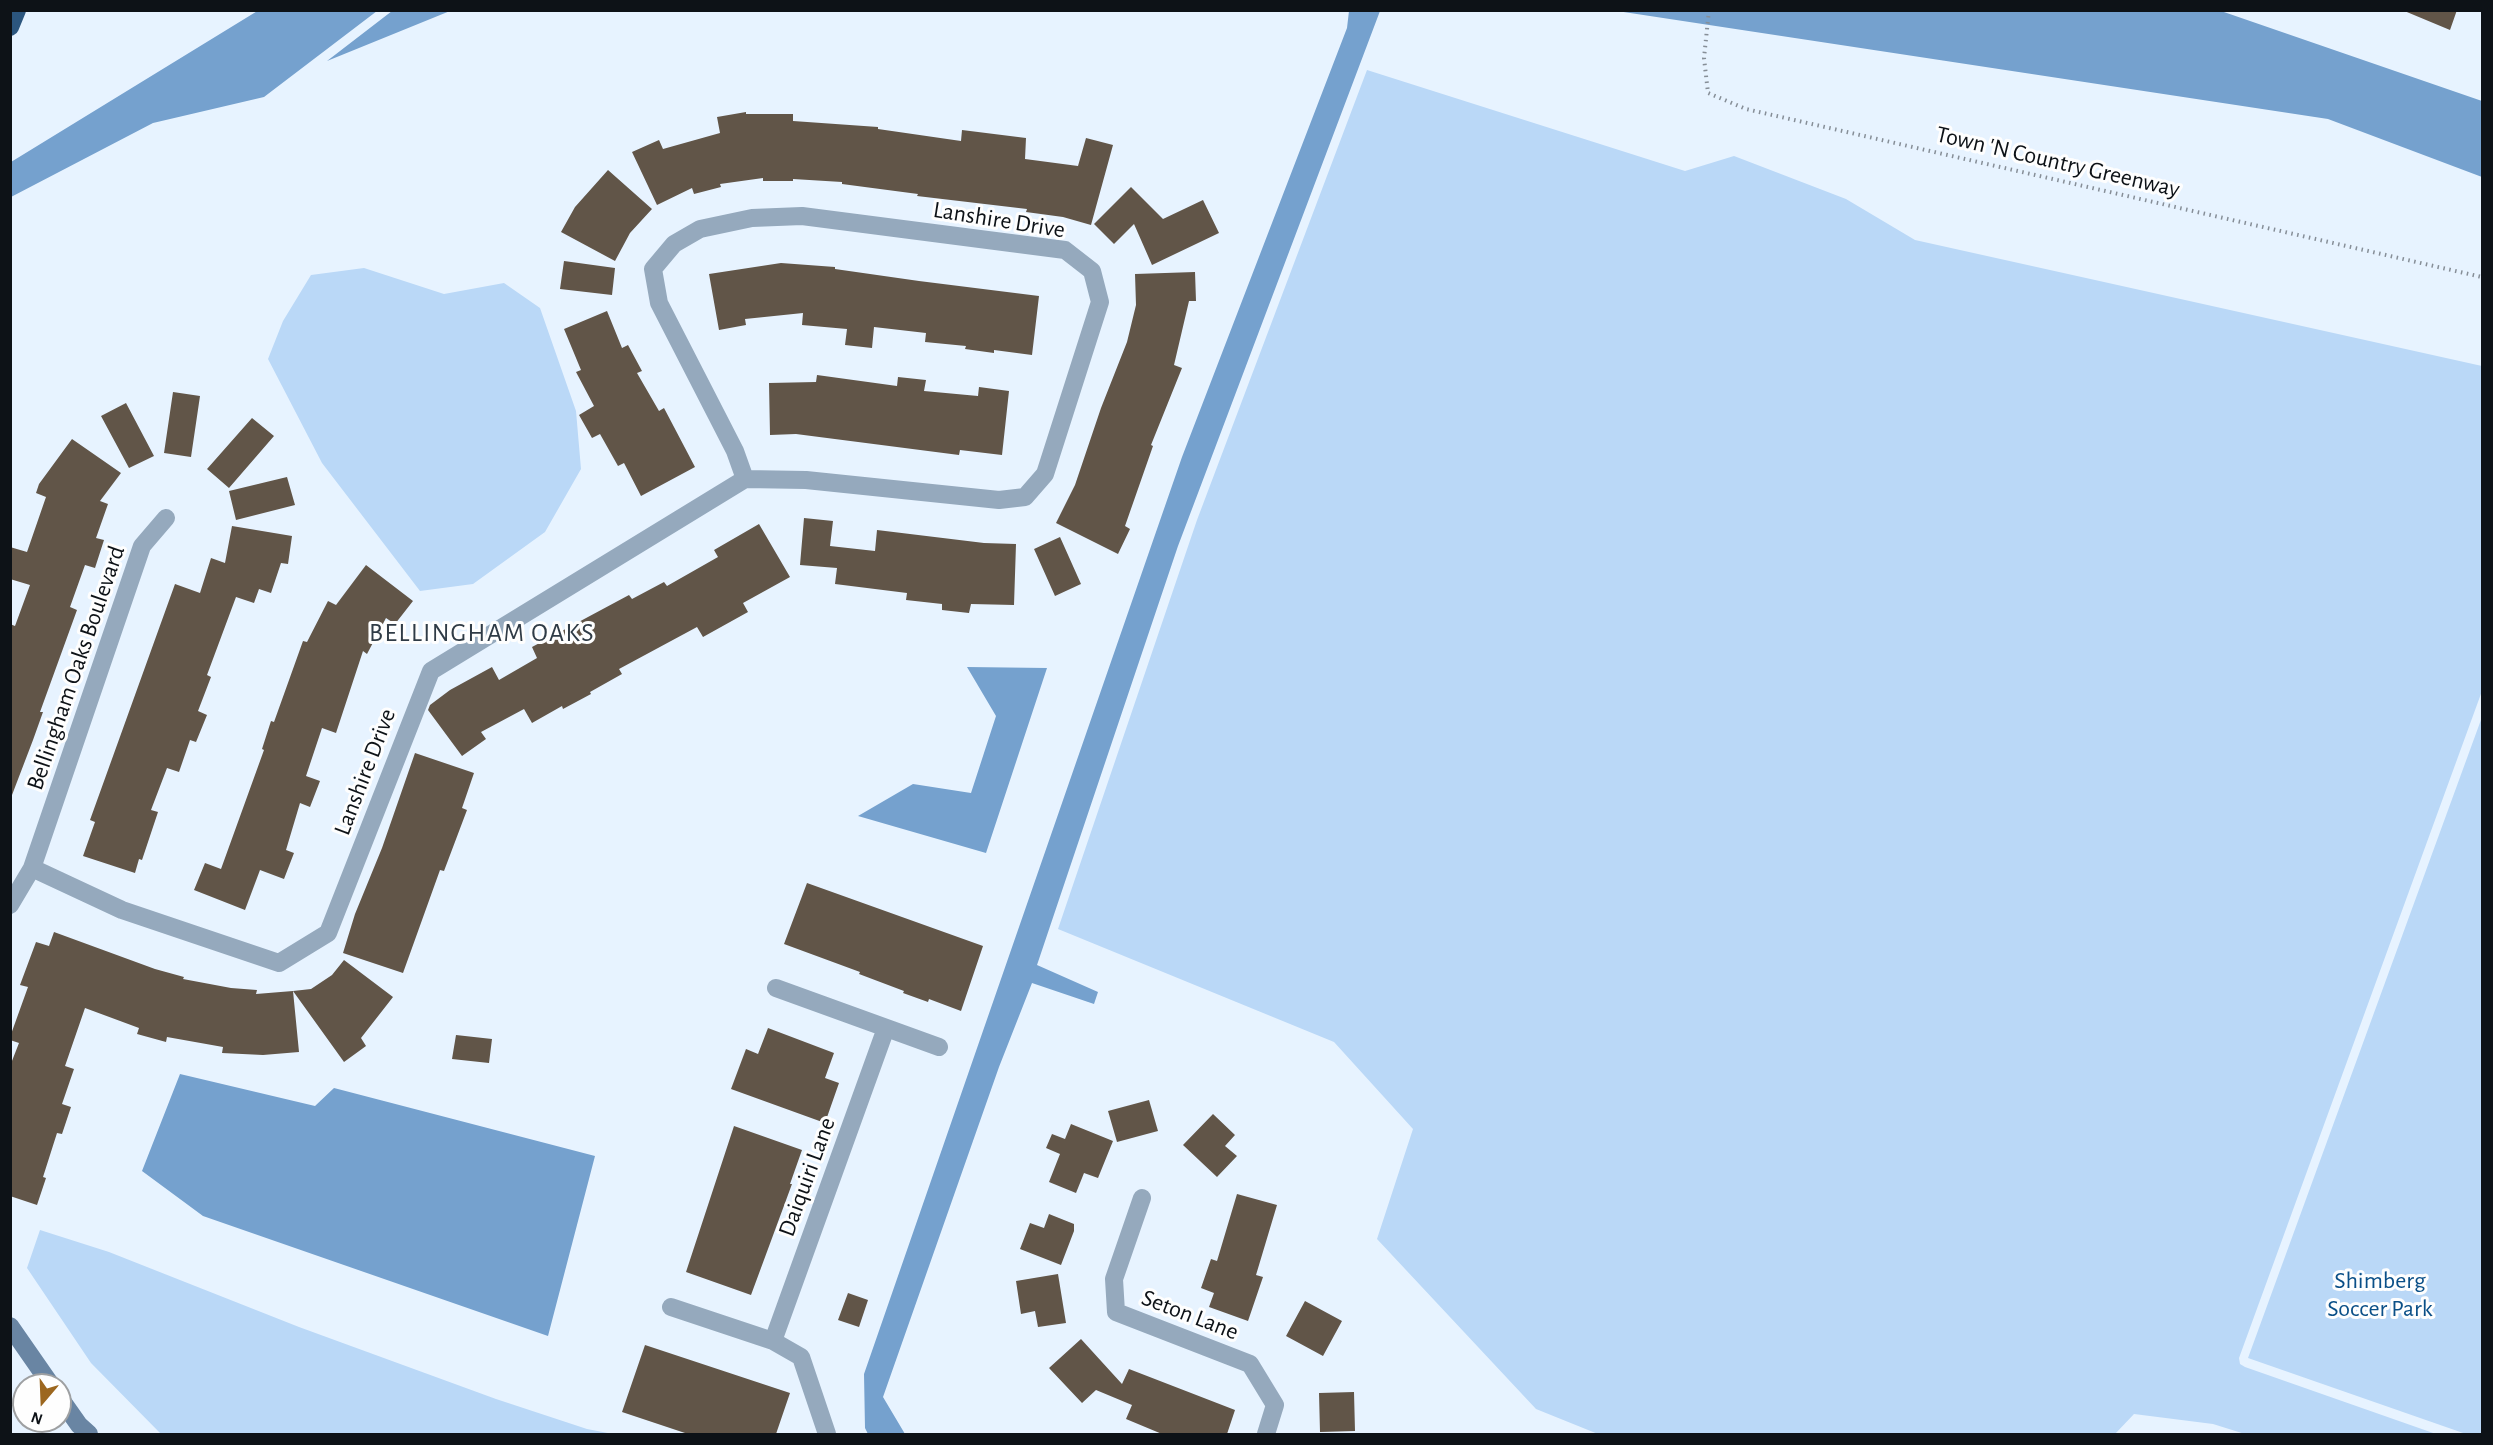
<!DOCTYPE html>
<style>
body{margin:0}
#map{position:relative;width:2493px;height:1445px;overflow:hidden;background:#e7f3ff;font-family:"Alegreya Sans",sans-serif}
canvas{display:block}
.frame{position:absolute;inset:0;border:12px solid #0d1217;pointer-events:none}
.north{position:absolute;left:12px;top:1373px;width:60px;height:60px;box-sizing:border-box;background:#fefefe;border:2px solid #9ea0a2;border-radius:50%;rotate:199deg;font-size:16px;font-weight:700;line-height:24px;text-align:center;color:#0d1217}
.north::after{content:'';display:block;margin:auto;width:21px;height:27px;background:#9c671f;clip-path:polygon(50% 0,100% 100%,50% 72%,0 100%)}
</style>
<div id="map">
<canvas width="2493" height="1445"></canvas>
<div class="frame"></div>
<div class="north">N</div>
</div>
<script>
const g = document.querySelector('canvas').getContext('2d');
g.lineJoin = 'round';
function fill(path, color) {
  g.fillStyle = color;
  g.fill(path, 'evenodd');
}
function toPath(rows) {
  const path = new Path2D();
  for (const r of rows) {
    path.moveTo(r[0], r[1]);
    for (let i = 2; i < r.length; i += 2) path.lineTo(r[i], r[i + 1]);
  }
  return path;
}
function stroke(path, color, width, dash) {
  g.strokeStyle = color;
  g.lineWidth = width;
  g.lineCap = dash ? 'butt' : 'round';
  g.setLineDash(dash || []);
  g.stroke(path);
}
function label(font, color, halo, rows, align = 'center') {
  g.font = font + ' "Alegreya Sans",sans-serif';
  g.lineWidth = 6;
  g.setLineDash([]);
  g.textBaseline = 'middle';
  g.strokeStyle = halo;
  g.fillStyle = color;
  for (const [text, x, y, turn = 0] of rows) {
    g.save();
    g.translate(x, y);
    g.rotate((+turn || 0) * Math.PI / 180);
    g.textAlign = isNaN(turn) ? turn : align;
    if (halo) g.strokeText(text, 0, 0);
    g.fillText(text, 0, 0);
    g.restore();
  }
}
fill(toPath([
 [1367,70,1685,171,1734,156,1846,199,1915,240,2482,366,2482,691,2239,1358,2240,1364,2245,1367,2436,1434,2245,1434,2213,1424,2134,1414,2115,1434,1598,1434,1536,1409,1377,1239,1413,1129,1334,1042,1058,929,1197,520],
 [364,268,444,294,504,283,540,308,576,411,581,469,545,532,473,584,420,591,322,463,268,359,283,321,311,275],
 [2482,717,2482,1434,2466,1434,2248,1358],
 [40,1230,109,1252,299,1327,496,1399,587,1429,613,1434,161,1434,91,1363,27,1268]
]), '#bad8f7');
fill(toPath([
 [259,10,377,11,264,97,153,123,11,197,11,162],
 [392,11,450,11,327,61],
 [1349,11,1380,11,1178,546,1037,965,1098,992,1094,1004,1032,983,999,1067,883,1397,905,1434,868,1434,865,1428,864,1374,1182,457,1347,28],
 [1617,11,2221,11,2482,101,2482,177,2328,119],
 [967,667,1047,668,986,853,858,816,913,784,971,793,996,716],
 [180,1074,315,1106,334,1088,595,1156,548,1336,203,1216,142,1171]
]), '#75a1ce');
fill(toPath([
 [2402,10,2457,10,2450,30],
 [746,112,746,114,793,114,793,121,878,127,878,129,961,141,962,130,1026,138,1025,159,1078,166,1086,138,1113,145,1091,225,1063,217,1026,212,1027,209,917,196,918,194,842,184,842,182,793,179,793,181,763,181,763,178,720,184,721,187,694,194,692,188,657,205,632,152,659,140,663,149,720,133,717,117],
 [608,170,652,209,630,233,615,261,561,232,575,207],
 [1131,187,1163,219,1203,200,1219,233,1152,265,1134,224,1114,244,1094,224],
 [564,261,615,268,612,295,560,289],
 [781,263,835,267,835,269,919,281,1039,296,1032,355,994,350,994,353,965,349,966,346,925,342,926,333,874,327,872,348,845,345,847,329,802,325,803,313,745,319,746,325,719,330,709,274],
 [1195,272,1196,301,1189,301,1174,365,1182,368,1151,445,1153,446,1125,526,1130,529,1118,554,1056,523,1075,485,1101,408,1127,342,1136,305,1135,274],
 [607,311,622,348,628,345,642,371,637,373,659,411,664,408,695,467,641,496,624,463,618,466,600,434,592,438,579,415,594,406,576,372,581,370,564,329],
 [817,375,897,386,898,377,926,380,924,391,978,396,979,387,1009,391,1002,455,960,450,959,455,796,434,770,435,769,383,816,382],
 [173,392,200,396,191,457,164,453],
 [126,403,154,456,129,468,101,416],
 [252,418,274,436,229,488,207,469],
 [72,439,121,473,100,501,108,504,96,538,104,540,95,568,85,565,70,607,77,610,40,712,43,712,33,740,12,795,10,624,15,626,30,585,10,579,10,547,27,552,46,497,36,493,39,484],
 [287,477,295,505,236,520,229,491],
 [804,518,833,521,830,546,875,551,877,530,984,543,1016,544,1014,605,971,604,969,613,942,610,942,604,906,600,907,593,835,584,837,568,800,565],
 [759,524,790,577,743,603,748,612,703,637,697,627,619,669,622,674,590,692,591,694,563,709,562,706,532,723,524,709,481,732,486,739,462,756,428,710,430,705,450,690,492,667,499,680,537,658,532,647,629,595,632,599,664,582,667,586,718,557,714,550],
 [232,526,292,536,288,564,281,563,271,593,259,589,254,603,236,597,207,675,211,677,198,711,207,715,196,742,190,740,179,772,167,768,151,810,158,812,142,860,139,859,135,873,83,856,95,822,90,820,175,584,200,593,211,558,225,563],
 [1060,537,1081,584,1055,596,1034,549],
 [366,565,413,601,395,624,386,618,367,654,363,651,336,733,322,728,306,776,320,781,310,807,300,803,286,850,294,853,284,879,260,870,245,910,194,890,205,863,221,869,264,750,262,749,271,721,274,722,303,641,307,642,328,601,336,605],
 [415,753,474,773,462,808,467,810,444,871,440,870,403,973,343,953,355,914,382,848],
 [807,883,983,946,961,1011,929,999,928,1002,903,993,904,991,859,974,860,972,784,944],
 [54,932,155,969,184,977,183,979,231,988,257,990,256,994,293,991,299,1052,263,1055,222,1053,223,1047,167,1037,166,1042,137,1034,139,1028,85,1008,65,1066,74,1069,62,1104,71,1107,62,1134,57,1133,43,1177,46,1178,37,1205,10,1196,10,1066,19,1043,10,1040,10,1037,28,987,20,985,36,942,49,946],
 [344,960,393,997,361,1038,366,1046,344,1062,293,991,311,989,332,975],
 [768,1028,834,1053,825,1078,839,1083,825,1123,731,1089,746,1049,758,1054],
 [456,1035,492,1039,489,1063,452,1059],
 [1149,1100,1158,1131,1117,1142,1108,1111],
 [1213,1114,1235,1135,1225,1146,1237,1156,1217,1177,1183,1145],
 [1071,1124,1113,1141,1098,1178,1084,1173,1076,1193,1049,1182,1060,1154,1046,1148,1052,1134,1065,1139],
 [734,1126,802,1150,790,1184,792,1184,751,1295,686,1272],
 [1237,1194,1277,1205,1256,1275,1263,1277,1248,1321,1209,1307,1214,1293,1201,1288,1211,1259,1217,1261],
 [1049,1214,1074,1224,1074,1231,1061,1265,1020,1249,1030,1223,1044,1228],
 [1058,1274,1066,1323,1038,1327,1035,1311,1021,1314,1016,1281],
 [848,1293,868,1300,859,1327,838,1320],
 [1305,1301,1342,1321,1323,1356,1286,1336],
 [1081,1339,1122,1384,1129,1369,1235,1410,1227,1434,1162,1434,1126,1419,1132,1405,1096,1390,1082,1403,1049,1368],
 [645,1345,790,1393,776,1434,688,1434,622,1412],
 [1354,1392,1355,1431,1320,1432,1319,1393]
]), '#615548');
stroke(toPath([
 [1709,10,1704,58,1708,93,1746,109,2482,277]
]), '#868e97', 4, [1.5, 4.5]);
stroke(toPath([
 [802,216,1065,250,1092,271,1100,302,1045,474,1025,497,999,500,806,480,745,479,735,451,659,303,653,269,674,244,700,229,752,218,802,216],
 [32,868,122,910,279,963,328,933,431,671,745,479],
 [10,905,32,868,142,546,166,518],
 [776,988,939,1047],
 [1142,1198,1114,1279,1116,1312,1250,1364,1275,1405,1266,1434],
 [671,1307,773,1341,801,1357,827,1434],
 [773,1341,886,1028]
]), '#95a9bd', 18);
stroke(toPath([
 [10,1326,51,1385],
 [60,1398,79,1425,89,1434]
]), '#6985a3', 18);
stroke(toPath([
 [10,27,17,10]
]), '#2c567e', 18);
label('24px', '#0d1217', '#fefefe', [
 ["Town 'N Country Greenway",2058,162,13],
 ["Lanshire Drive",999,220,9],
 ["Bellingham Oaks Boulevard",76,668,-71],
 ["Lanshire Drive",365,772,-69],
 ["Daiquiri Lane",807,1177,-70],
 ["Seton Lane",1190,1315,21]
]);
label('24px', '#0a4f87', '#fefefe', [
 ["Shimberg",2380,1281],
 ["Soccer Park",2380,1309]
]);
g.letterSpacing = '1.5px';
label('26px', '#2f3b46', '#fefefe', [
 ["BELLINGHAM OAKS",482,633]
]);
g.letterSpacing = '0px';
</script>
